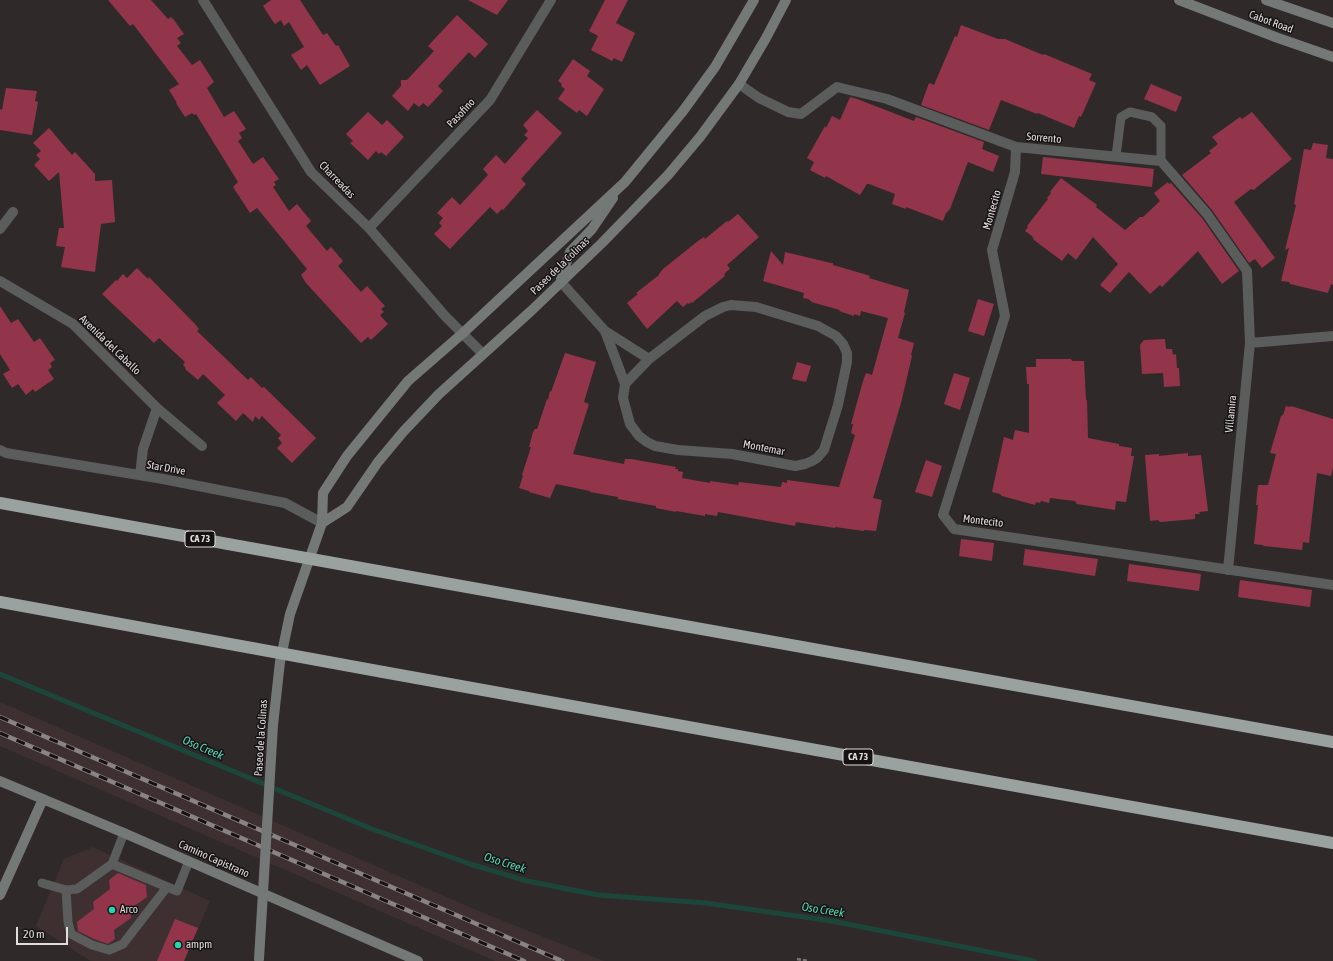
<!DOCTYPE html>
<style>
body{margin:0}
#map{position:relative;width:1333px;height:961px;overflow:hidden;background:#30292a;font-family:"Asap Condensed",sans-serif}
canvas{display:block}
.scale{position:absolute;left:16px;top:927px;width:52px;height:18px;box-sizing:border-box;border:2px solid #e2dddd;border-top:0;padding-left:5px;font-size:12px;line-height:14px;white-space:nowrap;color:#e2dddd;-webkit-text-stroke:3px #161213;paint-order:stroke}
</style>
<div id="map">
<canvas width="1333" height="961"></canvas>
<div class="scale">20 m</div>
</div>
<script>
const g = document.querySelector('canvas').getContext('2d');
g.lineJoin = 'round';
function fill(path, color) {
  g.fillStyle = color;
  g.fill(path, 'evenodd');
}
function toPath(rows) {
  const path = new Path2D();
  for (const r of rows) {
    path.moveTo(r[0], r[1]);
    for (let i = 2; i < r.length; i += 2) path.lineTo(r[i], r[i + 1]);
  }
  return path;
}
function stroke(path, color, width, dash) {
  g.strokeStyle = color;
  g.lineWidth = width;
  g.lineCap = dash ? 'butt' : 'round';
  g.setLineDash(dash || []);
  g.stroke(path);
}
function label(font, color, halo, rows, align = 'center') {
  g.font = font + ' "Asap Condensed",sans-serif';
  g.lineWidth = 3;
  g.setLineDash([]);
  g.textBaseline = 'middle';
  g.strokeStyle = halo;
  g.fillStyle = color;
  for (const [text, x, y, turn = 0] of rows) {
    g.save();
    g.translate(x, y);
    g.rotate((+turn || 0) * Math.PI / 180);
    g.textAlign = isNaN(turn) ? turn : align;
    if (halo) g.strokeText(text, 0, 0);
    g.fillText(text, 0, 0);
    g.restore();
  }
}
fill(toPath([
 [0,702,481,912,604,961,495,961,0,746],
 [93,847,210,901,184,961,91,961,36,926,64,859]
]), '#3e3031');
stroke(toPath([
 [0,674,372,829,470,864,527,881,598,895,706,903,832,921,1034,961]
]), '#1c463a', 5);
fill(toPath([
 [108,0,151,0,168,19,171,17,174,20,184,34,177,38,181,43,177,46,192,65,200,60,214,82,207,88,224,117,234,111,246,129,239,133,242,138,238,141,253,164,263,157,279,179,274,182,276,185,273,187,289,211,297,204,311,221,306,226,327,251,331,247,343,261,338,266,361,292,367,286,385,306,381,309,384,312,380,315,388,324,371,340,368,337,361,343,306,283,301,275,307,269,257,208,250,213,233,187,238,182,196,114,194,115,192,113,185,117,176,103,177,103,169,90,179,84,133,24,130,26],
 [271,0,300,0,323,35,327,33,336,46,338,45,350,66,320,85,307,65,301,70,291,55,304,47,289,22,284,26,281,20,275,24,272,20,263,6],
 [468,0,508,0,497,15],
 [605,0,628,0,616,23,635,33,622,62,614,58,612,61,591,50,598,36,589,31],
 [457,15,488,44,475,58,469,52,438,86,443,91,428,107,423,103,419,107,414,103,408,111,392,96,401,86,401,80,407,80,434,51,428,46],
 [961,25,998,39,1005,39,1043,55,1044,54,1092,74,1089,80,1096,83,1081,117,1079,116,1074,128,1038,113,1037,114,1001,100,989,130,921,105,929,83,934,85,955,36,957,37],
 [573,59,590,71,587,76,604,89,587,116,579,110,577,113,558,99,565,89,561,86,562,84,558,81],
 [1151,84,1182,97,1176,112,1144,99],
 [6,88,37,91,35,101,38,102,32,135,0,130,0,109,2,110],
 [850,97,857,99,914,121,916,117,984,142,982,149,999,156,993,172,968,162,950,209,946,213,943,221,906,207,906,209,892,204,895,194,869,184,867,184,860,195,826,176,825,178,810,170,814,162,807,158,825,126,826,128,832,116,840,120],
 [537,110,562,133,521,179,526,184,503,210,502,209,497,214,490,207,450,249,434,234,442,226,439,223,443,218,437,213,452,197,460,205,488,175,483,169,496,155,505,164,528,138,524,135,528,131,523,125],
 [368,112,382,125,387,120,404,137,386,156,381,152,379,154,376,151,368,160,350,143,353,141,346,134],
 [1252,112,1292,159,1257,187,1254,190,1251,189,1234,202,1275,258,1262,268,1255,259,1249,263,1212,210,1182,175,1211,153,1209,151,1218,144,1212,137,1240,117,1242,119],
 [49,128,72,155,75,152,95,174,95,181,112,180,115,222,101,224,95,272,61,267,65,247,56,246,59,228,64,228,59,172,49,181,34,165,40,159,36,155,41,151,33,143],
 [1313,143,1328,145,1326,158,1333,159,1333,285,1331,284,1328,293,1290,284,1289,282,1281,281,1289,248,1285,250,1296,205,1294,204,1304,149,1311,150],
 [1043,157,1154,169,1152,187,1041,174],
 [1061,178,1097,205,1096,207,1125,230,1140,217,1143,217,1160,201,1154,193,1168,182,1169,184,1171,183,1202,218,1239,271,1222,284,1198,251,1162,287,1160,285,1150,294,1129,272,1110,293,1100,285,1118,264,1093,237,1076,260,1068,253,1062,261,1034,240,1032,236,1025,231,1028,227,1027,226,1048,199,1047,198,1051,193,1050,192],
 [738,214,759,237,727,265,730,269,726,272,724,275,725,276,692,303,691,302,689,304,688,303,683,307,677,301,647,329,627,303,638,294,636,293,659,275,659,274,663,269,698,241,704,237,705,239,727,221,728,222],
 [771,251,783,265,785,252,831,263,833,263,833,265,864,274,870,276,869,278,909,290,904,312,905,313,898,338,914,343,911,355,912,356,901,403,873,498,882,500,876,531,864,530,864,531,835,527,835,528,796,522,795,526,718,512,717,516,705,514,705,516,676,511,676,512,656,508,656,506,618,499,618,497,590,492,590,491,556,484,550,498,529,492,529,491,519,488,523,476,522,475,531,447,529,447,533,432,535,429,537,429,547,399,548,400,550,391,551,392,565,353,596,362,584,402,589,404,573,454,624,464,625,459,631,459,676,467,675,469,678,469,678,471,683,472,682,478,710,483,710,481,738,485,739,482,781,487,782,482,787,483,787,480,839,487,855,435,851,433,853,424,851,424,863,381,866,373,872,375,888,318,861,311,860,316,854,314,854,316,839,311,840,310,811,302,811,301,808,299,803,298,804,293,763,281],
 [137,268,148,279,149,277,195,324,199,329,197,331,248,380,251,377,262,388,264,387,316,438,292,463,277,448,282,443,278,438,281,435,262,416,259,420,255,416,253,422,243,413,236,421,217,403,225,395,203,374,198,380,185,369,186,368,183,365,185,362,159,338,154,343,102,294,116,280,117,281,123,274,127,278],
 [978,299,994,304,984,336,968,331],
 [0,306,11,323,18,319,34,342,40,338,55,360,50,363,52,367,48,370,54,379,35,392,33,389,26,395,18,384,12,388,3,374,10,370,0,354],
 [1165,339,1166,349,1172,349,1173,355,1176,354,1177,368,1179,368,1180,386,1164,387,1163,373,1142,374,1140,345,1144,340],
 [1036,359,1071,359,1072,361,1084,361,1086,400,1087,400,1088,438,1119,444,1119,446,1132,448,1131,456,1134,456,1126,502,1116,501,1115,510,1077,504,1075,501,1050,498,1049,503,1041,501,1040,503,1036,502,1035,505,1002,496,1000,494,992,492,1004,437,1013,440,1015,430,1029,433,1029,384,1027,384,1026,367,1036,367],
 [797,362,811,366,806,382,792,379],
 [954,373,970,378,960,410,944,404],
 [1286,406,1290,407,1291,406,1333,419,1333,468,1331,476,1317,473,1309,543,1303,542,1302,550,1264,546,1262,545,1254,544,1258,505,1256,505,1258,485,1268,485,1276,454,1270,453,1281,416,1283,415],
 [1188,453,1188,456,1201,455,1208,511,1199,512,1200,514,1195,514,1195,519,1160,522,1158,520,1150,521,1145,455,1159,454,1159,456],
 [926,460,942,466,932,497,915,492],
 [961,539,994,543,992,561,959,556],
 [1025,549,1098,559,1095,576,1023,565],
 [1129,564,1201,574,1199,591,1127,581],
 [1240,580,1312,590,1310,607,1238,597],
 [118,873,146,885,147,897,130,909,131,918,114,930,115,939,108,944,94,939,78,931,77,922,94,909,93,902,110,889,109,880],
 [175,919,198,928,184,961,157,961]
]), '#93354a');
stroke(toPath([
 [797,959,808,961]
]), '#7c7576', 2.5, [4, 2]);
stroke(toPath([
 [1116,156,1121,117,1130,112,1152,117,1161,126,1161,161],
 [112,864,177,891,189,861],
 [42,883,66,890,77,889,112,864,124,833],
 [66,890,68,922,71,934,92,945,109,950,123,944,167,887]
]), '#5a5d5c', 9);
stroke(toPath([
 [203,0,311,172,369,228,445,316,483,354],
 [739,84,759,98,788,112,801,114,837,87,887,99,1016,147,1161,161,1207,214,1247,271,1250,343,1228,570],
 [1016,147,1015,172,992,250,1005,316,943,515,954,529,1333,585],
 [369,228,490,100,551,0],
 [0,229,13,212],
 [0,281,73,324,157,408,143,449,140,475],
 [561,282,605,331,649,359],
 [731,305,756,307,818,326,836,336,843,344,847,353,847,362,838,405,824,450,817,458,812,461,805,464,795,466,732,454,678,450,655,446,647,442,639,436,630,424,623,398,625,384,649,359,705,316,723,307,731,305],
 [605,331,625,384],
 [1250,343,1333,336],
 [157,408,202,446],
 [0,450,6,453,163,479,285,503,322,523]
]), '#5a5d5c', 10);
stroke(toPath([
 [1179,0,1278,38,1333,57],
 [1266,0,1333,23],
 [561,279,570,252,592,229,613,198],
 [322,523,347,507,378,462,403,432,439,394,531,311,602,243,668,175,700,137,739,84,766,38,786,0],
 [273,725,280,662,290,614,322,523,323,493,347,456,408,381,463,333,625,182,683,111,715,67,754,0],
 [0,781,124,833,418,961],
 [0,895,43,799]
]), '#747977', 10);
stroke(toPath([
 [400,575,1333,742],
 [383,672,1333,843]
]), '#9aa29f', 12);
const rail = toPath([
 [0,717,562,961],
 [0,733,524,961]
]);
stroke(rail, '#898384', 4.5);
stroke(rail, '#161213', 3, [9]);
stroke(toPath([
 [259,959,273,725]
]), '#747977', 10);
stroke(toPath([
 [0,503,400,575],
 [0,602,383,672]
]), '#9aa29f', 12);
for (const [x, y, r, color] of [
 [112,910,4,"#25d5ae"],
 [178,945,4,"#25d5ae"]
]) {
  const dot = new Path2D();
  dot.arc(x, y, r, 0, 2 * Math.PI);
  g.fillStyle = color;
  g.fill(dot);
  stroke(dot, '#161213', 1.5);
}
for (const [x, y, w] of [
 [200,539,30],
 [858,757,30]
]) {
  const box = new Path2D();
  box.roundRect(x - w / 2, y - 8, w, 16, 3);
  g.fillStyle = '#161213';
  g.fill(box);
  stroke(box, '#e2dddd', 1);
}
label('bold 10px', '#e2dddd', null, [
 ["CA 73",200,539],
 ["CA 73",858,757]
]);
label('11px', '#e2dddd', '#161213', [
 ["Cabot Road",1271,22,20],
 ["Pasofino",461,113,-47],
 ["Sorrento",1044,138,5],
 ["Charreadas",337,180,46],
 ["Montecito",992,210,-74],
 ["Paseo de la Colinas",560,266,-44],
 ["Avenida del Caballo",110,345,44],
 ["Villamira",1231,414,-84],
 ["Montemar",764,448,11],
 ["Star Drive",166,468,10],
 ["Montecito",983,521,7],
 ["Paseo de la Colinas",261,738,-86],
 ["Camino Capistrano",214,859,24]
]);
label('11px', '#e2dddd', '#161213', [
 ["Arco",120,910],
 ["ampm",186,945]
], 'left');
label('italic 12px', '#55d9b6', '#161213', [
 ["Oso Creek",203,748,23],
 ["Oso Creek",505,863,18],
 ["Oso Creek",823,910,9]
]);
</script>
